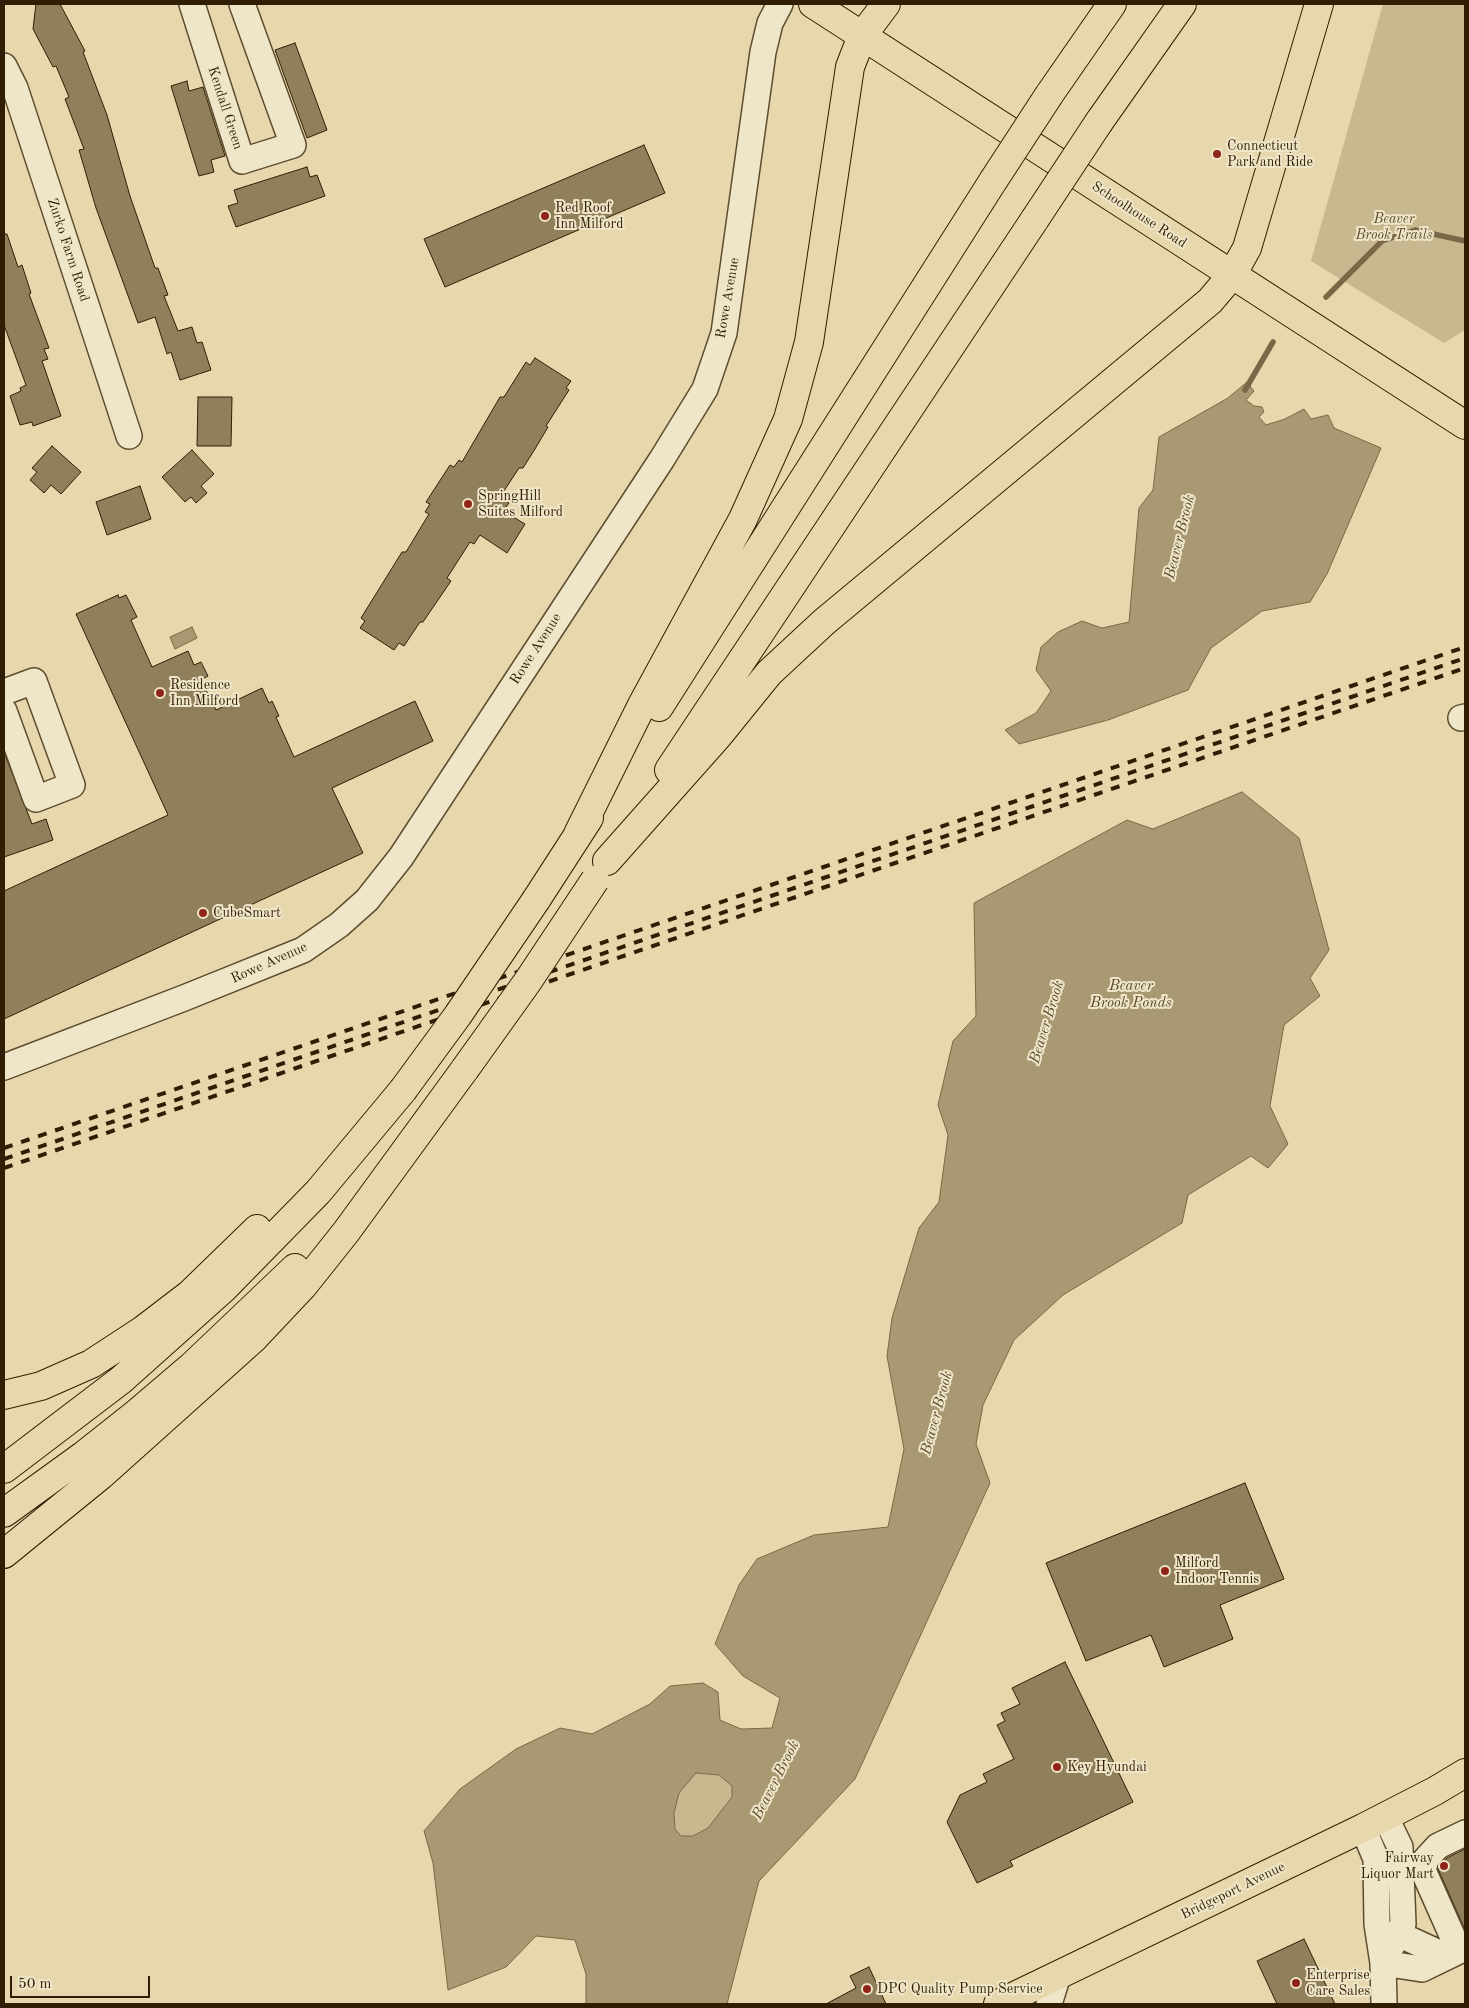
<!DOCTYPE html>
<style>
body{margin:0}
#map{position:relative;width:1469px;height:2008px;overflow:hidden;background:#e6d8ac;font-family:"Old Standard TT",serif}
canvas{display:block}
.frame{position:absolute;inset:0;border:5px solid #301e04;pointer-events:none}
.scale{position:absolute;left:10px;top:1976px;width:140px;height:22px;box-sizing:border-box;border:2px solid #301e04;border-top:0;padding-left:6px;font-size:15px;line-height:18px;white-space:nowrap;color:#301e04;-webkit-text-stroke:4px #efe6c9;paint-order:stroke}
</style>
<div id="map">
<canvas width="1469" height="2008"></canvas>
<div class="frame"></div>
<div class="scale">50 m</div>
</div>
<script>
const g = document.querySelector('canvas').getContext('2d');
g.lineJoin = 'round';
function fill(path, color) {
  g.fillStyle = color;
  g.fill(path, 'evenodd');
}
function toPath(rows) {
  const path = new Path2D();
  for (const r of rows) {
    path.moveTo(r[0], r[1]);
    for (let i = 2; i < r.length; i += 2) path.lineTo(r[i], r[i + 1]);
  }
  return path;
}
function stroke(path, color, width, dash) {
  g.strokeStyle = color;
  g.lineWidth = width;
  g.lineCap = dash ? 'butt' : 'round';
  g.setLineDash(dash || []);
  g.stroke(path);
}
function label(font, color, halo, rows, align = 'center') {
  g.font = font + ' "Old Standard TT",serif';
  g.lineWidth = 4;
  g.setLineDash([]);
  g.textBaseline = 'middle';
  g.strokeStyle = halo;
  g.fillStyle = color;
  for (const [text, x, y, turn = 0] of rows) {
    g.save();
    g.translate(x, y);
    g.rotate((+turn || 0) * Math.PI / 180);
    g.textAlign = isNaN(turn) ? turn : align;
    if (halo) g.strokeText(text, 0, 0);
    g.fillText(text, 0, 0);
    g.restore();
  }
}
fill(toPath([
 [1383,4,1465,4,1465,330,1444,343,1311,261],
 [696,1773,719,1775,732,1786,732,1797,708,1828,693,1836,681,1836,675,1829,674,1813,679,1793]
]), '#c7b88f');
const water = toPath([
 [1247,382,1254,391,1246,400,1254,406,1262,407,1264,412,1259,417,1266,425,1285,419,1304,409,1311,419,1328,415,1334,428,1381,448,1327,574,1310,602,1262,611,1211,648,1188,690,1108,720,1019,744,1005,730,1036,713,1051,691,1036,670,1041,647,1058,632,1082,621,1102,628,1129,622,1139,508,1153,490,1159,437,1228,398,1247,382],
 [192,627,197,638,175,649,170,637,192,627],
 [1242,792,1299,838,1329,950,1310,978,1320,996,1284,1025,1270,1106,1288,1144,1268,1168,1251,1156,1188,1195,1182,1223,1063,1295,1014,1340,983,1405,976,1444,990,1483,855,1779,759,1881,727,2004,586,2004,586,1974,575,1940,536,1936,506,1967,448,1990,433,1863,424,1831,460,1789,516,1749,560,1728,592,1734,650,1704,670,1686,703,1683,718,1692,720,1720,741,1729,772,1728,780,1698,743,1676,715,1644,739,1585,757,1559,814,1535,888,1527,904,1449,887,1356,892,1318,919,1228,939,1202,948,1135,938,1105,953,1041,976,1016,974,903,1127,820,1153,829,1242,792],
 [696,1773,719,1775,732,1786,732,1797,708,1828,693,1836,681,1836,675,1829,674,1813,679,1793,696,1773]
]);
fill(water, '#a89973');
stroke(water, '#786847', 1);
stroke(toPath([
 [1326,297,1382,241,1415,230,1465,241],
 [1245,390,1273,342]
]), '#786847', 5.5);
const building = toPath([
 [36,4,60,4,85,51,83,52,107,115,130,196,155,268,158,268,168,295,164,296,178,331,192,327,197,343,202,342,211,370,180,380,171,352,167,354,155,317,138,323,96,208,79,150,84,149,65,99,69,97,56,66,53,67,33,29,36,4],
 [295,43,327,130,307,138,275,50,295,43],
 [187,81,189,91,203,87,225,156,211,160,214,172,199,176,171,86,187,81],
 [644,145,665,193,445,287,424,239,644,145],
 [307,167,310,177,317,175,325,196,236,227,228,206,238,203,234,190,307,167],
 [4,234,7,234,18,267,22,265,31,293,29,294,49,348,44,349,48,359,42,361,61,416,33,426,32,422,20,425,10,396,21,391,20,388,26,385,4,325,4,234],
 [535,358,571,381,566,388,569,390,546,426,548,427,535,449,523,468,519,468,500,497,509,503,503,511,525,524,507,553,480,535,474,544,470,542,447,578,451,581,423,622,420,622,404,646,399,643,394,650,360,628,365,621,361,618,402,552,406,552,429,514,425,512,430,504,426,502,450,465,454,467,459,460,462,462,500,397,504,397,526,362,530,365,535,358],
 [198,397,232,397,231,446,197,446,198,397],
 [52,446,81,472,61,494,51,485,44,493,30,480,37,472,32,468,52,446],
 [192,450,214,474,201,486,207,493,196,503,191,497,185,502,162,477,192,450],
 [140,486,151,519,107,535,96,502,140,486],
 [118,595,119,598,126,595,137,617,131,620,152,667,188,651,194,665,201,662,208,676,201,680,216,710,262,688,269,703,272,701,279,716,276,717,294,757,415,701,433,741,332,788,363,853,4,1019,4,891,168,815,76,614,118,595],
 [4,752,32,824,46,819,53,840,4,857,4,752],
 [1245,1483,1284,1579,1220,1605,1233,1639,1164,1667,1151,1635,1086,1661,1046,1563,1245,1483],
 [1065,1662,1133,1802,1010,1861,1013,1866,977,1883,947,1822,960,1795,987,1782,983,1774,1014,1759,997,1725,1005,1721,1001,1713,1020,1704,1012,1688,1065,1662],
 [1465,1849,1465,1930,1438,1869,1447,1858,1465,1849],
 [1304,1939,1335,2004,1277,2004,1257,1961,1304,1939],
 [869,1967,886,2004,826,2004,856,1988,850,1976,869,1967]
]);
fill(building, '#8f7f5b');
stroke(building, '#301e04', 1);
const minor = toPath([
 [192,4,242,161,293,145,242,4],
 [4,66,15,88,129,436],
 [4,692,34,681,72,785,36,799,4,711],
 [1461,718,1465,717],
 [4,1067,184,998,303,950,339,925,367,900,401,857,662,459,705,389,724,333,763,52,770,23,780,4],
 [1363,1828,1376,1859,1377,1924,1383,1963,1384,2004],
 [1398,1934,1446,1956],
 [1459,1951,1423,1870,1426,1859,1438,1846,1465,1833],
 [1383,1963,1403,1924,1400,1847,1385,1816],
 [1383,1963,1422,1969,1465,1948],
 [1049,2004,1058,1975]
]);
const major = toPath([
 [813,4,1465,425],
 [998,2004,1363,1828,1435,1791,1465,1773]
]);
const highway = toPath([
 [1049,95,1112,4],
 [1099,122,1182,4],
 [659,707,993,181],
 [669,770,1035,219],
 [578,834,642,705,743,519,788,419,809,342,850,67,862,36,886,4],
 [607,861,718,736,769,673,824,622,1210,301,1232,275,1247,248,1319,4],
 [536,900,589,818],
 [4,1395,41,1386,91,1364,143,1330,190,1294,257,1229],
 [4,1469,121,1380,224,1288,318,1192,403,1090],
 [4,1513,84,1455,137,1413,191,1367,295,1268],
 [4,1554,100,1476,254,1338,303,1286,346,1232,465,1069]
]);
stroke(minor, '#5e4c2e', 28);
stroke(major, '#301e04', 30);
stroke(highway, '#301e04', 30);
stroke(minor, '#efe6c9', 25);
stroke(major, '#e6d8ac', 28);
stroke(highway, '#e6d8ac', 28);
stroke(toPath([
 [4,1148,1465,647],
 [4,1159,1465,658],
 [4,1168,1465,668]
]), '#301e04', 4, [9, 9]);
const highwayBridge = toPath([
 [993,181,1049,95],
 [1035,219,1099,122],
 [465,1069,528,981,595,880],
 [403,1090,458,1015,536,900]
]);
stroke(highwayBridge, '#301e04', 30, []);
stroke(highwayBridge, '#e6d8ac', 28);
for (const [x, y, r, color] of [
 [1217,154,5,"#8f2418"],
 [545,216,5,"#8f2418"],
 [468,504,5,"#8f2418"],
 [160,693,5,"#8f2418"],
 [203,913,5,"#8f2418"],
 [1165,1571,5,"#8f2418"],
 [1057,1767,5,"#8f2418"],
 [1444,1866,5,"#8f2418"],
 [1296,1983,5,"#8f2418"],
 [867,1989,5,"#8f2418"]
]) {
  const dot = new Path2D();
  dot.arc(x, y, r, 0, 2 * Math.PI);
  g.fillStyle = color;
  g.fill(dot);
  stroke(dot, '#efe6c9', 2);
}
label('14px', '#301e04', '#efe6c9', [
 ["Kendall Green",225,108,72],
 ["Schoolhouse Road",1139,215,33],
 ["Zurko Farm Road",68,250,72],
 ["Rowe Avenue",728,298,-80],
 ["Rowe Avenue",536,649,-57],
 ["Rowe Avenue",269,963,-24],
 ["Bridgeport Avenue",1233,1891,-26]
]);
label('14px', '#301e04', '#efe6c9', [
 ["Connecticut",1227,146],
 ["Park and Ride",1227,162],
 ["Red Roof",555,208],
 ["Inn Milford",555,224],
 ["SpringHill",478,496],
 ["Suites Milford",478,512],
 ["Residence",170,685],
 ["Inn Milford",170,701],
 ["CubeSmart",213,913],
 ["Milford",1175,1563],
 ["Indoor Tennis",1175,1579],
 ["Key Hyundai",1067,1767],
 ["Fairway",1434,1858,"right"],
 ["Liquor Mart",1434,1874,"right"],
 ["Enterprise",1306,1975],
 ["Care Sales",1306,1991],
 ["DPC Quality Pump Service",877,1989]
], 'left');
label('italic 14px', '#5d4c2e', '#efe6c9', [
 ["Beaver",1394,219],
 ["Brook Trails",1394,235]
]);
label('italic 15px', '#5a492b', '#efe6c9', [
 ["Beaver Brook",1180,537,-76],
 ["Beaver",1131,986],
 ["Brook Ponds",1131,1003],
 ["Beaver Brook",1047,1022,-73],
 ["Beaver Brook",937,1413,-75],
 ["Beaver Brook",776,1780,-63]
]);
</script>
